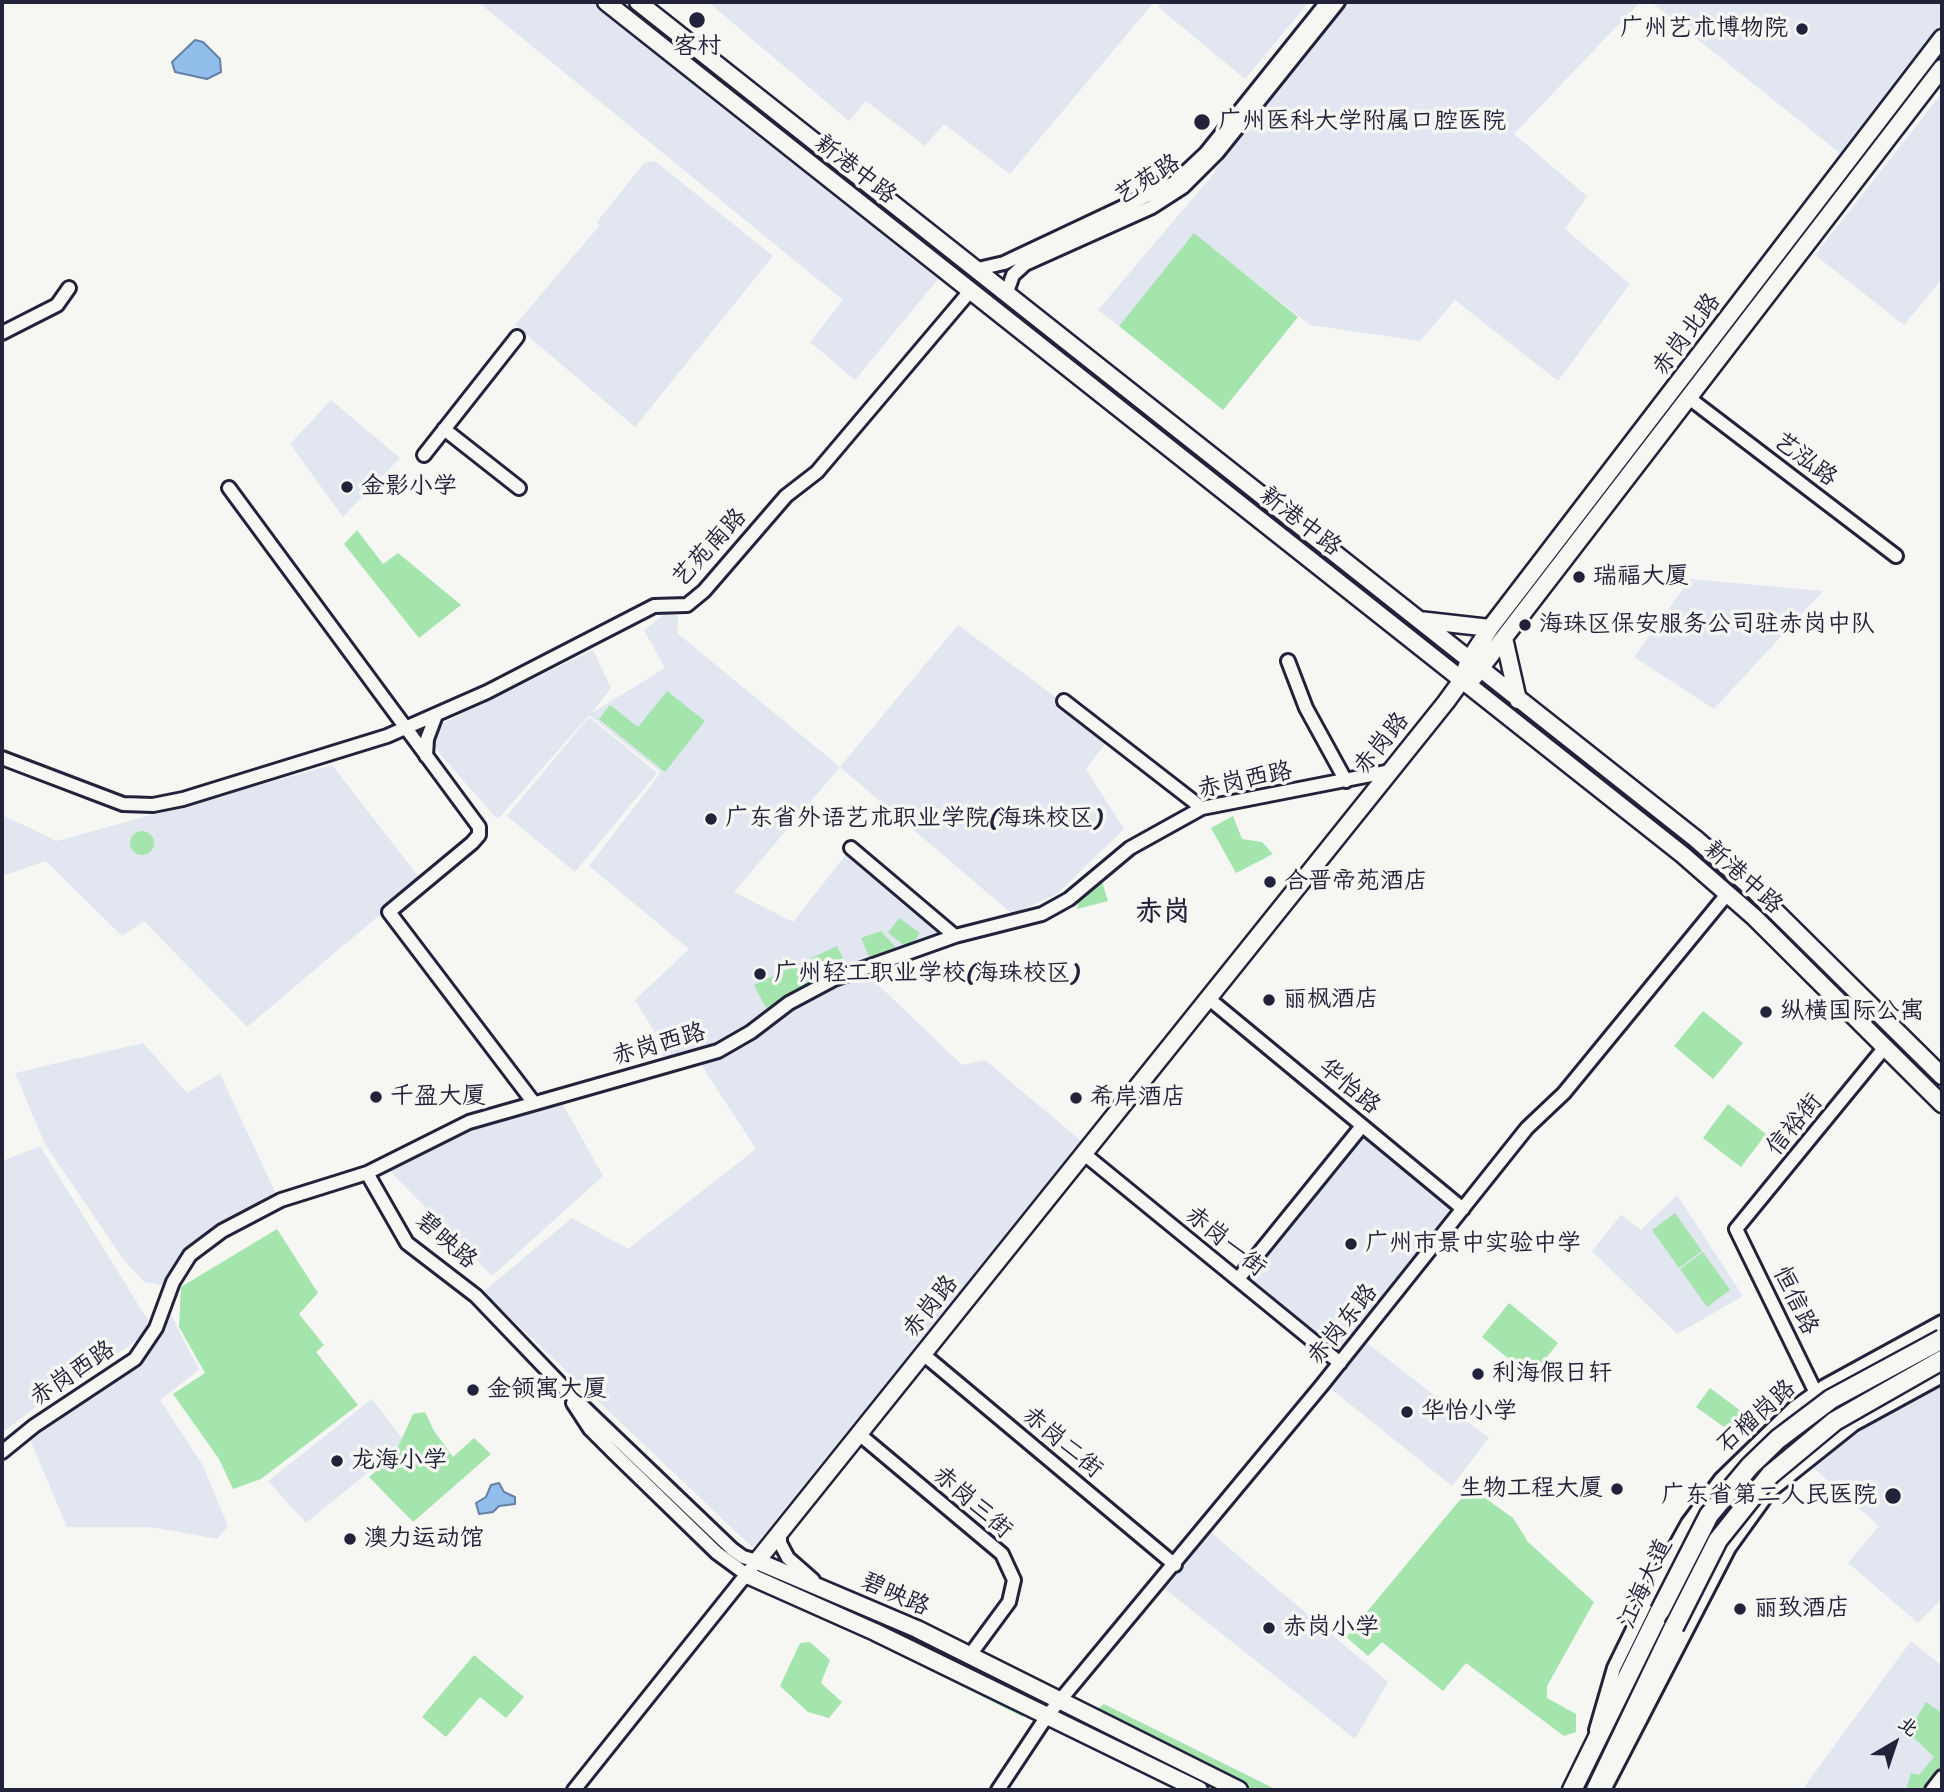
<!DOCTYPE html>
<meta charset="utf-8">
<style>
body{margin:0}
#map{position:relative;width:1944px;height:1792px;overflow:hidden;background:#f6f6f2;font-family:Sriracha,"LXGW WenKai TC",sans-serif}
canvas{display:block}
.frame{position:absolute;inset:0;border:4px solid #22223b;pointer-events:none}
.north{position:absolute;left:1860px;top:1708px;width:70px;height:70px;-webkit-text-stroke:5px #f6f6f2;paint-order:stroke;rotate:39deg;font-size:19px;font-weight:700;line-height:28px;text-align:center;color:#22223b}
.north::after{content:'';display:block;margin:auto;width:24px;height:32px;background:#22223b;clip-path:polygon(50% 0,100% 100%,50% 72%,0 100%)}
</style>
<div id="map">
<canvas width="1944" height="1792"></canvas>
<div class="frame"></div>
<div class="north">北</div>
</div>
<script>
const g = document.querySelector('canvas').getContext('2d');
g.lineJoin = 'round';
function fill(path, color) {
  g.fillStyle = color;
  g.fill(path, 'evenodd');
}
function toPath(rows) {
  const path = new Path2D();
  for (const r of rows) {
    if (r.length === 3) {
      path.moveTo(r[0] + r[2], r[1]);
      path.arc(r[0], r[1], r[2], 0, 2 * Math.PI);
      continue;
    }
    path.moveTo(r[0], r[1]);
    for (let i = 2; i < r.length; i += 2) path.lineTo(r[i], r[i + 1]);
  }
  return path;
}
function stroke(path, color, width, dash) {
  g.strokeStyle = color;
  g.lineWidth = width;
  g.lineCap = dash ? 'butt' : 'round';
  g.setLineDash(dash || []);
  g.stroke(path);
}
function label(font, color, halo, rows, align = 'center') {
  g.font = font + ' Sriracha,"LXGW WenKai TC",sans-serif';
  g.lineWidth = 7;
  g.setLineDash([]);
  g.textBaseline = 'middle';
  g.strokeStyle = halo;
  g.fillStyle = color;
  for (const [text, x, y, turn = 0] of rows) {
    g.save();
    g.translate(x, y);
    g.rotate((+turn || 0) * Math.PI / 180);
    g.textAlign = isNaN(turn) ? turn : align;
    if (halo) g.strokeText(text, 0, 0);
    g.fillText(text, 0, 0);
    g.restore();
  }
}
fill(toPath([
 [478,2,600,2,942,274,855,380,810,342,843,300],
 [708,2,1154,2,1010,174,944,124,925,146,866,101,849,121],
 [1163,2,1309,2,1245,79,1158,7],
 [1341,2,1640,2,1514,134,1587,196,1565,229,1630,284,1558,381,1455,300,1420,341,1310,325,1194,234,1119,326,1098,310,1211,177,1251,116],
 [1651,2,1942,2,1942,25,1841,154],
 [1942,93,1942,279,1904,325,1815,255],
 [655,161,773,256,635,427,515,325,600,225,597,222,644,163],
 [331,400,400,458,343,517,290,444],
 [1690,579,1691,579,1823,591,1714,709,1634,657],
 [666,613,678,616,677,633,840,767,958,625,1110,737,1086,769,1124,829,1057,894,1012,914,840,767,734,892,793,922,851,848,953,934,761,1015,729,1040,663,1057,654,1031,635,1000,689,949,589,866,661,772,589,715,499,818,495,817,435,748,436,732,441,724,593,650,611,688,592,713,665,668,644,630],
 [589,717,657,773,575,872,507,816],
 [332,765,421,880,247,1027,144,921,122,936,46,861,2,876,2,815,57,841],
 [868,975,962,1065,985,1060,1081,1141,753,1548,483,1292,572,1218,628,1249,756,1149,702,1066,790,1005],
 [143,1043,187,1093,220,1074,275,1192,187,1250,161,1285,144,1282,123,1259,45,1144,15,1073],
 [561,1101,603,1176,492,1276,388,1169,435,1141],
 [1363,1131,1458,1210,1339,1359,1243,1278],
 [40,1146,149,1322,138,1340,44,1401,2,1433,2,1161],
 [1677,1195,1743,1296,1677,1334,1592,1251,1621,1215,1641,1230],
 [169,1311,199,1370,160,1400,202,1464,228,1526,217,1539,151,1527,67,1527,29,1437,137,1362,154,1343],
 [1362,1339,1489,1438,1452,1486,1326,1385],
 [1942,1383,1942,1598,1918,1623,1848,1563,1879,1526,1810,1465,1883,1416],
 [372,1399,405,1442,306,1523,268,1481],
 [1210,1532,1388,1682,1355,1739,1165,1589],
 [1911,1641,1942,1666,1942,1790,1802,1790]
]), '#e1e6f1');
fill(toPath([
 [1194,233,1298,317,1223,410,1119,326],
 [357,530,383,564,398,553,461,605,419,638,344,544],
 [667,691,705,721,665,772,599,719,610,705,638,727],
 [1233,816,1242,839,1262,842,1273,854,1236,873,1211,828],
 [142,843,12],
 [1100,875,1108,901,1077,909,1080,892],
 [899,918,920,933,909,949,888,933],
 [881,931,899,951,871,961,861,938],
 [837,946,848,969,766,1008,754,985],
 [1703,1011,1743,1043,1713,1079,1674,1046],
 [1728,1104,1766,1134,1741,1167,1703,1138],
 [1675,1213,1702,1251,1679,1268,1652,1230],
 [277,1229,318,1293,299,1314,324,1345,316,1352,358,1405,261,1479,233,1489,219,1459,173,1394,205,1373,179,1327,181,1287],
 [1703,1252,1730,1290,1707,1307,1680,1269],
 [1509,1303,1558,1343,1531,1377,1482,1337],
 [1710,1388,1745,1414,1731,1432,1696,1407],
 [425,1412,434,1431,453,1457,474,1438,491,1454,413,1522,369,1477,394,1456,413,1414],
 [1478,1493,1513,1518,1528,1542,1594,1602,1547,1686,1547,1698,1576,1714,1576,1732,1564,1736,1466,1663,1443,1691,1382,1642,1368,1656,1346,1637,1459,1501,1465,1495],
 [871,1612,1029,1688,1022,1701,858,1613],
 [810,1642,830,1660,821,1683,842,1702,829,1718,808,1712,780,1686,800,1643],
 [474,1655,524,1697,506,1718,480,1697,446,1737,422,1717],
 [930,1662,1028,1709,1023,1717,927,1669],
 [1926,1702,1942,1713,1942,1770,1927,1790,1906,1790,1911,1773,1919,1775,1934,1757,1908,1732],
 [1104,1704,1277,1790,1254,1790,1096,1710],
 [1067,1707,1233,1790,1207,1790,1062,1719]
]), '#a4e5ae');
const water = toPath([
 [195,40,203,42,220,59,221,72,207,79,175,72,172,62,195,40],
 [499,1483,504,1492,515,1497,515,1504,499,1506,493,1512,479,1514,476,1503,486,1497,491,1485,499,1483]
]);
fill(water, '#91beeb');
stroke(water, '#6580a5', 2);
const minor = toPath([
 [978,269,1004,263,1174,183,1206,153,1327,2],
 [1007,292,1013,275,1025,264,1152,207,1183,187,1217,153,1338,2],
 [2,333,57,305,69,288],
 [1689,398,1896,556],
 [444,429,519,488],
 [424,455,517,337],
 [229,488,479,827,479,835,472,843,389,912,534,1103],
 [1288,661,1306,708,1346,781],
 [1064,701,1202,808],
 [426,756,427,739,436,715],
 [2,758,123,804,153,805,183,799,387,736,487,692,654,606,687,605,704,591,786,496,817,472,971,290],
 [851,848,955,936],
 [1208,998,1463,1209],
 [1083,1153,1340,1363],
 [367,1173,407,1243,476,1296,569,1393,732,1549,743,1557,757,1561,574,1790],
 [1238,1279,1362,1126],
 [923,1354,1175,1565],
 [1816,1393,1736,1229,1885,1047],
 [573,1403,590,1429,613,1452,717,1553,747,1575],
 [859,1434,1002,1554,1014,1580,1009,1602,970,1655],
 [2,1452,34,1426,135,1359,156,1328,173,1282,190,1255,222,1231,281,1200,367,1173,469,1122,718,1051,751,1032,789,1003,834,979,955,936,1042,914,1069,899,1130,848,1202,808,1391,771],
 [780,1532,780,1543,788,1558,813,1580],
 [1596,1730,1614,1668,1662,1570,1688,1523,1721,1479,1794,1408,1825,1386,1942,1322],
 [998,1790,1047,1716,1322,1385,1527,1128,1564,1093,1728,893],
 [1604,1790,1729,1548,1770,1491,1854,1424,1942,1376],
 [1932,1790,1942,1777]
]);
const major = toPath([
 [606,2,1683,855,1754,917,1942,1104],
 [638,2,1696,839,1755,891,1942,1076],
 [1419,620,1490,628],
 [1504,638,1518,700],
 [1473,678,1942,68],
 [747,1575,875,1632,1199,1790],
 [1239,1790,917,1629,757,1561,1446,702,1462,680,1469,660,1490,628,1942,38]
]);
const highway = toPath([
 [1572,1790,1660,1611],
 [1596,1790,1674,1627]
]);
stroke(minor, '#22223b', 18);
stroke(major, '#22223b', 21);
stroke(highway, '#22223b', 23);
stroke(minor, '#f6f6f2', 12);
stroke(major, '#f6f6f2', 16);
stroke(highway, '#f6f6f2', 18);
const highwayBridge = toPath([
 [1660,1611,1709,1515,1750,1466,1778,1439,1831,1399,1942,1339],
 [1674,1627,1718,1540,1770,1475,1835,1421,1942,1360]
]);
stroke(highwayBridge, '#22223b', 23, []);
stroke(highwayBridge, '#f6f6f2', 18);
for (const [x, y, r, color] of [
 [697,20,9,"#22223b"],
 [1802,29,7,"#22223b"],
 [1202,122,9,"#22223b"],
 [347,487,7,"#22223b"],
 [1579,577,7,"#22223b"],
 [1525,625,7,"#22223b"],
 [711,819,7,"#22223b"],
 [1270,882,7,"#22223b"],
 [760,974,7,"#22223b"],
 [1269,1000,7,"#22223b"],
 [1766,1012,7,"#22223b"],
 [376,1097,7,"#22223b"],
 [1076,1098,7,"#22223b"],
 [1351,1244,7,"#22223b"],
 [1478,1374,7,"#22223b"],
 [473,1390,7,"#22223b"],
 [1407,1412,7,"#22223b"],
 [337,1461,7,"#22223b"],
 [1617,1489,7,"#22223b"],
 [1893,1496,9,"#22223b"],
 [350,1539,7,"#22223b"],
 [1740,1609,7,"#22223b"],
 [1269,1628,7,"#22223b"]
]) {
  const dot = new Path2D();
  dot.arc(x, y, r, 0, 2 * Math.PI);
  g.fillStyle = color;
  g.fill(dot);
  stroke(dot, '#f6f6f2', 2.5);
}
label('24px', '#22223b', '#f6f6f2', [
 ["广州艺术博物院",1788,29,"right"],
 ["客村",697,47,"center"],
 ["广州医科大学附属口腔医院",1218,122],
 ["金影小学",361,487],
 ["瑞福大厦",1593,577],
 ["海珠区保安服务公司驻赤岗中队",1539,625],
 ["广东省外语艺术职业学院(海珠校区)",725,819],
 ["合晋帝苑酒店",1284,882],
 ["广州轻工职业学校(海珠校区)",774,974],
 ["丽枫酒店",1283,1000],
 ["纵横国际公寓",1780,1012],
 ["千盈大厦",390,1097],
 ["希岸酒店",1090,1098],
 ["广州市景中实验中学",1365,1244],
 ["利海假日轩",1492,1374],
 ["金领寓大厦",487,1390],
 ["华怡小学",1421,1412],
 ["龙海小学",351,1461],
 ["生物工程大厦",1603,1489,"right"],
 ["广东省第二人民医院",1877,1496,"right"],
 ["澳力运动馆",364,1539],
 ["丽致酒店",1754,1609],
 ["赤岗小学",1283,1628]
], 'left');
label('24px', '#22223b', '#f6f6f2', [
 ["新港中路",855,170,38],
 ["艺苑路",1148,180,-32],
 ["赤岗北路",1687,335,-53],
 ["艺泓路",1805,460,37],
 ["新港中路",1300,522,38],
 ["艺苑南路",710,548,-47],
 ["赤岗路",1382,744,-51],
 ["赤岗西路",1245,781,-12],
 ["新港中路",1743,878,42],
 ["赤岗西路",659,1045,-16],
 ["华怡路",1349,1087,40],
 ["信裕街",1795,1125,-50],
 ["碧映路",446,1241,41],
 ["赤岗一街",1225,1242,39],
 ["恒信路",1795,1301,64],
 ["赤岗路",931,1307,-51],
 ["赤岗东路",1343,1325,-51],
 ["赤岗西路",73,1374,-34],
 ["石榴岗路",1757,1417,-42],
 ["赤岗二街",1062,1443,40],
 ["赤岗三街",972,1503,41],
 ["江海大道",1646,1584,-65],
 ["碧映路",895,1595,24]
]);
label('bold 28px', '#22223b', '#f6f6f2', [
 ["赤岗",1163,913]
]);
</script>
